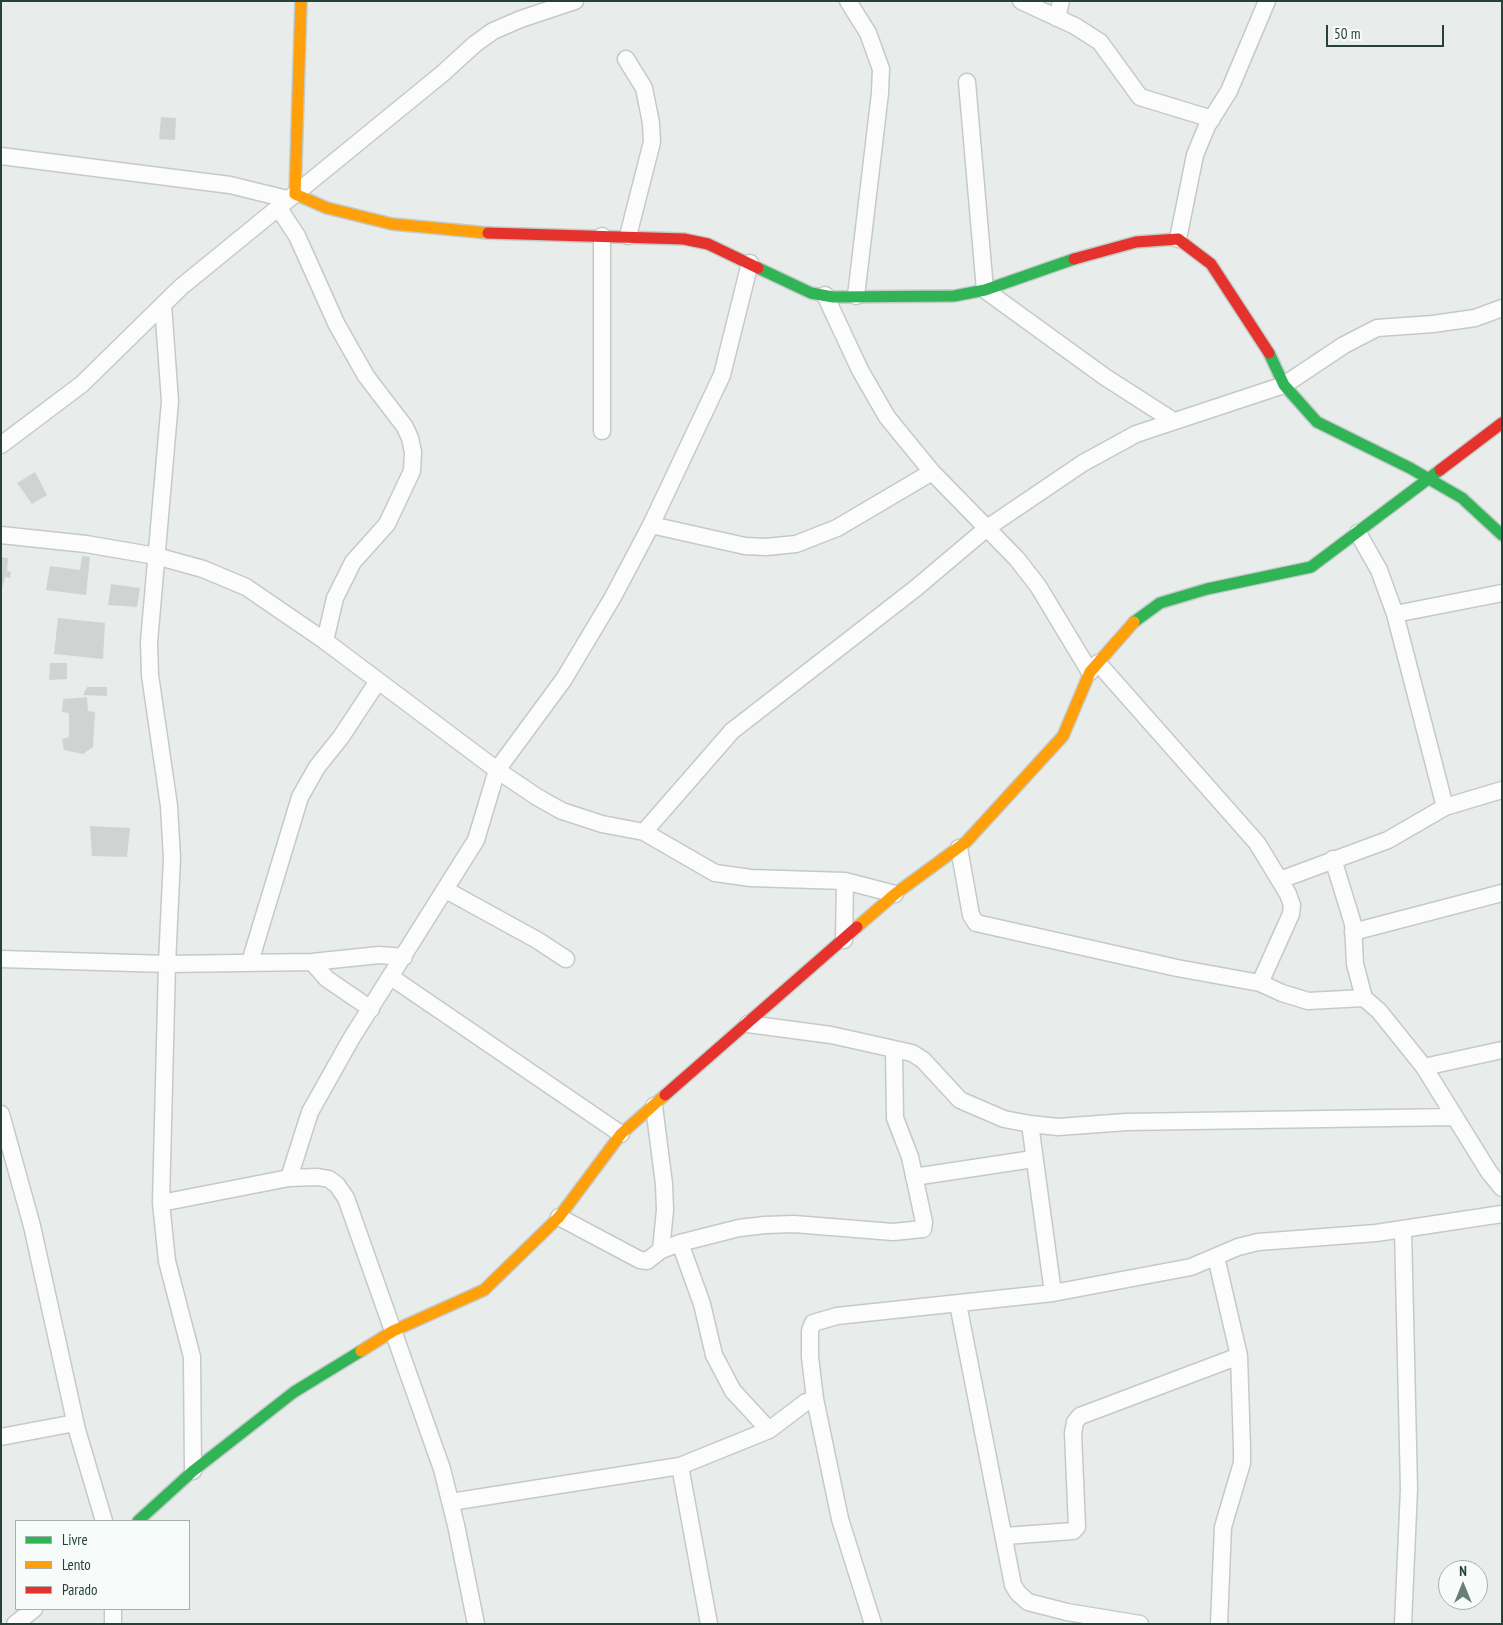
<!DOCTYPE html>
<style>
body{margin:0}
#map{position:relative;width:1503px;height:1625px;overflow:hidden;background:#e8edeb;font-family:"PT Sans Narrow",sans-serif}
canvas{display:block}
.frame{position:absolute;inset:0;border:2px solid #24423a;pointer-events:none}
.legend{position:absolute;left:15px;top:1520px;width:175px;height:90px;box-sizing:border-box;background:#f7fbf9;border:1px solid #a3b1ad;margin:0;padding:6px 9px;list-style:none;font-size:15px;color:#24423a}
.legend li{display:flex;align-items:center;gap:10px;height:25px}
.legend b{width:25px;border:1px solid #a3b1ad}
.north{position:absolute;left:1438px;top:1560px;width:50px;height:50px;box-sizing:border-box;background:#f7fbf9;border:1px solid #a3b1ad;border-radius:50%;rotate:0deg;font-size:14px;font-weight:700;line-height:20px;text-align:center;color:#24423a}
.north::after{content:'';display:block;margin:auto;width:18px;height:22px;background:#697e78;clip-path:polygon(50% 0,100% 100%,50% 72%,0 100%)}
.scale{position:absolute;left:1326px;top:25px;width:118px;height:22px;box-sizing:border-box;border:2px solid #24423a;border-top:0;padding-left:6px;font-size:15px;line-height:18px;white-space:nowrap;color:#24423a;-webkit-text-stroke:4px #f7fbf9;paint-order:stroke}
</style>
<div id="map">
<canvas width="1503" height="1625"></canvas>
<div class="frame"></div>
<ul class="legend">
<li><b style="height:6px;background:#30b455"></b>Livre</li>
<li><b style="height:6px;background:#ff9f0a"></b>Lento</li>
<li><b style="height:6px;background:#e5322d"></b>Parado</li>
</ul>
<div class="north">N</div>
<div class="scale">50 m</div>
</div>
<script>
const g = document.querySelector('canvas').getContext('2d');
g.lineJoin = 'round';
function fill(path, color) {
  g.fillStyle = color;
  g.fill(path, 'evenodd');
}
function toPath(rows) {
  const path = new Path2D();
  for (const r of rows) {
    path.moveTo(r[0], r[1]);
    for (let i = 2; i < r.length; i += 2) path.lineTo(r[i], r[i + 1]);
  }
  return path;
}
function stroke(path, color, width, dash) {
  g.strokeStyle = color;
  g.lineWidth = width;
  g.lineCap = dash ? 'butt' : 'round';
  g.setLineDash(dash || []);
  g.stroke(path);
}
fill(toPath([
 [161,117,176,118,175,140,159,139],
 [35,472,47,495,32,504,17,483],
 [82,556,90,557,86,595,46,590,50,566,80,570],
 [1,557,8,558,7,571,11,572,10,578,5,577,2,589],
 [111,584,140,588,137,607,108,605],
 [58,618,105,623,103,659,54,654],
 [50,663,67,663,67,679,49,680],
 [87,687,107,687,107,696,83,695],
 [87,697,88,711,95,712,93,747,83,754,64,750,62,739,69,737,69,713,62,712,63,699],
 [90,826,130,828,127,857,92,856]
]), '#cfd4d2');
const street = toPath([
 [848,1,868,33,881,69,880,93,856,296],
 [1021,1,1075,26,1100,42,1140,97,1212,119],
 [1057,18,1061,1],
 [626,59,644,88,651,123,652,142,628,236],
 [967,82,985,290,1105,377,1172,420],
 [1,156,230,185,287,199],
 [278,207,297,236,337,325,366,376,405,427,410,438,413,452,412,471,387,524,353,562,335,598,325,641],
 [602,236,602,431],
 [1178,239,1195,155,1207,126,1229,91,1267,1],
 [825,295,860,370,887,417,932,472,1017,559,1038,586,1090,672],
 [163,305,170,401,149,642,150,675,169,806,172,858,167,964,161,1203,167,1261,192,1357,193,1471],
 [1,445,82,384,181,287,442,74,475,44,493,31,521,19,575,1],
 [651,525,745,546,766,547,796,544,837,528,932,472],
 [1358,533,1379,570,1395,614,1445,807],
 [1,535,86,544,156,556,203,569,246,587,325,641,497,770,537,797,562,811,602,824,644,832,715,873,751,878,845,881,895,894],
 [1395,614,1502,593],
 [1098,663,1257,843,1288,894,1292,905,1291,914,1260,983],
 [644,832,732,731,916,588,987,528,1083,463,1136,434,1284,385,1344,345,1377,328,1433,324,1475,318,1502,308],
 [959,848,971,915,976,923,1177,968,1260,983,1282,993,1308,1001,1364,998],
 [1333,859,1353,924,1355,964,1364,998,1379,1011,1424,1067,1489,1172,1502,1188],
 [1280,880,1388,840,1445,807,1502,790],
 [446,890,537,940,566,959],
 [1353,932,1502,893],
 [844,940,845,881],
 [1,959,167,964,312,962,379,955,404,957],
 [250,962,300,797,317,767,341,737,378,681],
 [312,962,327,979,371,1009],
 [391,977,621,1134],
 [748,1024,831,1035,912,1053,923,1060,960,1100,1004,1119,1030,1124,1058,1127,1126,1122,1455,1117],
 [1424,1067,1502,1050],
 [654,1106,664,1184,665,1210,661,1250],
 [1,1114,32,1226,77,1430,104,1521],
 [1030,1124,1053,1293],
 [914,1177,1033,1159],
 [289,1178,310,1112,351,1039,476,840,497,770,564,679,613,597,651,525,722,375,750,263],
 [161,1203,289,1178,318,1177,329,1179,337,1185,346,1198,442,1469,456,1525,476,1624],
 [559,1217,640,1260,647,1261,661,1250,680,1243,739,1228,765,1225,794,1224,893,1232,923,1229,924,1222,910,1157,895,1118,894,1049],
 [680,1243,702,1304,714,1355,733,1391,769,1430],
 [1216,1257,1239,1356,1242,1448,1242,1463,1223,1527,1219,1624],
 [958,1304,1013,1585,1018,1593,1028,1602,1067,1612,1140,1624],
 [1,1437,75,1423],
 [680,1466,709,1624],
 [451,1502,680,1466,769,1430,806,1402,815,1399],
 [1005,1536,1073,1531,1077,1527,1073,1433,1075,1422,1080,1416,1239,1356],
 [113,1609,113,1624],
 [15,1624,34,1609],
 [873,1624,840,1519,815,1399,810,1357,810,1331,813,1323,837,1316,1053,1293,1191,1267,1238,1247,1258,1242,1376,1233,1502,1214],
 [1403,1624,1409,1489,1403,1229]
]);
const fast = toPath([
 [758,268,811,293,833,297,954,296,985,290,1074,259],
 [1269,353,1284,385,1317,422,1410,468,1462,498,1502,535],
 [1134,622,1160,603,1207,589,1311,567,1440,470],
 [138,1521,193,1471,294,1392,361,1351]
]);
const slow = toPath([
 [301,1,295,194,327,208,392,224,488,233],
 [857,927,895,894,966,842,1063,736,1090,672,1134,622],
 [361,1351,393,1331,484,1290,559,1217,621,1134,665,1095]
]);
const jam = toPath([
 [488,233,684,239,708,244,758,268],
 [1074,259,1136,242,1178,239,1211,264,1269,353],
 [1440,470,1502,423],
 [665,1095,857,927]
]);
stroke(street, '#c5cac8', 19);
stroke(fast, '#c3cbc8', 14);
stroke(slow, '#c3cbc8', 14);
stroke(jam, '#c3cbc8', 14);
stroke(street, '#fcfcfc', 16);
stroke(fast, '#30b455', 11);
stroke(slow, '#ff9f0a', 11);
stroke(jam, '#e5322d', 11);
</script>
